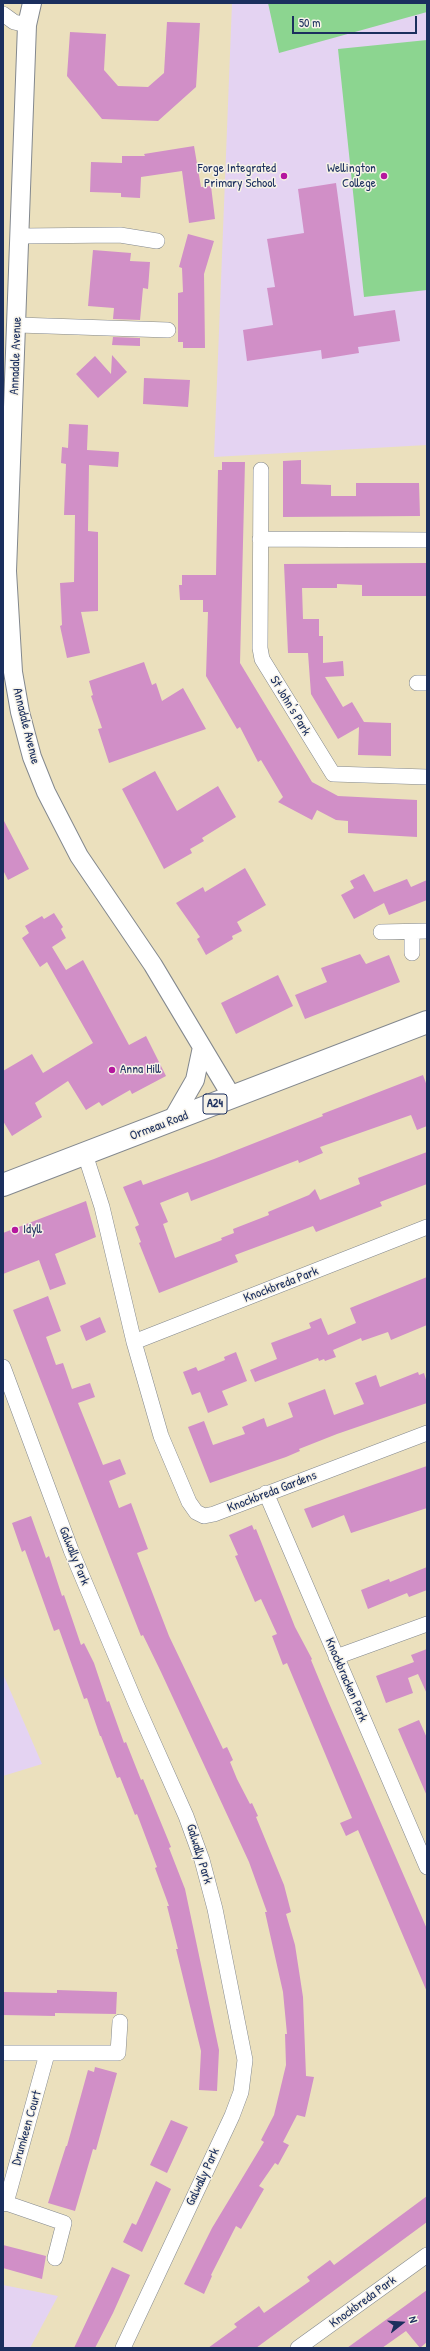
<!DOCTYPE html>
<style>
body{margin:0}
#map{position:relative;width:430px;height:2351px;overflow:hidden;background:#ebe0bd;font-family:"Patrick Hand",sans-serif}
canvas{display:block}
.frame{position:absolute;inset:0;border:4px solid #1b2f5e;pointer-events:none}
.north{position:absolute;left:382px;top:2303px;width:40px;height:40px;-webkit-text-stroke:3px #f7f3e8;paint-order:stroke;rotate:73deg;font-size:11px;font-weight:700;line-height:16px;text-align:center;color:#1b2f5e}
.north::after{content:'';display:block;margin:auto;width:14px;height:18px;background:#1b2f5e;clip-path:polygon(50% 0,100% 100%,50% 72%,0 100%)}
.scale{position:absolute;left:292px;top:16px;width:125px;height:18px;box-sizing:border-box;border:2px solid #1b2f5e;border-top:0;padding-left:5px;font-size:12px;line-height:14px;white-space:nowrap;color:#1b2f5e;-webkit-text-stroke:3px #f7f3e8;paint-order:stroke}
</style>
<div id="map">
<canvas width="430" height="2351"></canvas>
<div class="frame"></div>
<div class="north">N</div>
<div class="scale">50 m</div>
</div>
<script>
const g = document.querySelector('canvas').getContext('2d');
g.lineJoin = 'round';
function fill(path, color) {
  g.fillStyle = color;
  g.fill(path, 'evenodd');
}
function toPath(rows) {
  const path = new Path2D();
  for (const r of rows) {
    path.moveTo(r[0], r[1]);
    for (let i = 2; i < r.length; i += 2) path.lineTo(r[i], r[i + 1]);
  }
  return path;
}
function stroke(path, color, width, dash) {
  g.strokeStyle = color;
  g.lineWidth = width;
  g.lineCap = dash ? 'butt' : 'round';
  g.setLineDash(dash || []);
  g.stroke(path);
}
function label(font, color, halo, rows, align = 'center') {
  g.font = font + ' "Patrick Hand",sans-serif';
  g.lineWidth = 3;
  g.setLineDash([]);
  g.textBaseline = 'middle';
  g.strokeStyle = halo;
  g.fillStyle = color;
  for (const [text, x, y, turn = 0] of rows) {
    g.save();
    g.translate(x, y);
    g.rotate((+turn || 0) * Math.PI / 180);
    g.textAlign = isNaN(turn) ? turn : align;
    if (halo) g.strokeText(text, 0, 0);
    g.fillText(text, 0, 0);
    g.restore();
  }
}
fill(toPath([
 [232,3,427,3,427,445,214,457],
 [3,1674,42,1764,3,1776],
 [3,2285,58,2296,30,2348,3,2348]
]), '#e4d3f2');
fill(toPath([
 [268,3,427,3,427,12,279,53],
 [427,40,427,290,364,297,338,49]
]), '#8cd590');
fill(toPath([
 [167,22,200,23,196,87,158,121,102,119,67,76,70,32,106,34,104,70,118,86,148,87,164,73],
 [194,146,201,187,211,186,215,219,189,223,182,171,141,177,140,198,121,197,121,193,90,192,91,162,122,163,122,156,145,156,144,154],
 [336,183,354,316,395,310,400,341,358,347,359,353,322,359,321,350,247,361,243,330,273,325,267,288,275,287,267,239,304,233,298,189],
 [188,234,214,241,204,274,205,348,183,348,183,342,178,342,178,293,183,292,182,268,179,267],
 [93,250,131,253,130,261,150,262,148,289,143,288,140,320,113,319,114,308,88,306],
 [113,337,140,338,140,346,112,345],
 [112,355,127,372,98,398,76,374,95,356,111,374],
 [144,378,190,380,188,407,143,404],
 [69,424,88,425,87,450,119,452,118,467,89,465,88,531,98,532,98,611,81,612,90,653,67,658,60,626,62,625,60,583,74,582,75,515,64,515,66,464,61,463,62,447,68,448],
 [301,460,301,484,331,485,331,496,356,496,356,483,419,483,420,516,283,517,283,461],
 [222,462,245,462,240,663,312,782,338,796,417,800,417,837,348,833,348,821,336,820,317,810,312,820,278,802,283,797,261,760,258,762,240,727,237,729,206,676,208,612,203,612,203,600,180,600,179,585,182,585,182,575,216,575,218,470,222,470],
 [427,563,427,596,362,596,362,585,337,584,337,588,302,588,303,619,319,619,319,636,323,636,323,663,343,661,344,676,325,677,343,707,352,702,364,722,391,723,391,756,358,755,359,727,338,739,311,694,308,653,288,653,284,564],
 [144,662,152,685,156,683,162,701,183,688,206,729,109,763,98,729,102,728,91,696,93,695,89,681],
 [155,771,177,811,218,786,236,817,202,838,204,841,190,849,192,853,164,869,122,789],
 [3,819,29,869,8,880,3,870],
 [245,868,266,905,237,922,242,931,232,936,233,939,206,955,197,939,200,937,176,903,203,887,205,892],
 [364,874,374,892,407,879,411,887,427,880,427,900,389,915,384,903,354,919,341,895,354,888,350,881],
 [54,913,63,927,61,929,66,938,52,947,66,970,83,960,129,1045,146,1036,166,1076,132,1094,130,1090,102,1106,99,1102,86,1110,68,1081,35,1103,42,1117,12,1136,3,1121,3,1071,32,1054,43,1073,93,1043,47,962,40,967,22,938,29,933,25,926,42,916,44,919],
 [360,954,366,964,389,955,400,982,305,1019,295,995,327,982,321,968],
 [278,975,293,1006,236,1034,221,1003],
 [423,1075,427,1086,427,1126,417,1130,411,1115,320,1147,323,1153,299,1163,298,1160,191,1201,188,1192,160,1203,168,1222,163,1224,175,1258,222,1240,221,1238,234,1233,233,1229,269,1215,268,1212,309,1195,315,1189,320,1200,360,1184,358,1178,427,1152,427,1184,380,1202,382,1206,316,1232,313,1226,235,1255,238,1262,159,1293,139,1243,141,1242,135,1227,139,1225,123,1187,141,1180,143,1185,214,1159,323,1116,322,1114],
 [86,1201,96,1237,55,1254,66,1284,50,1290,39,1260,3,1274,3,1233],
 [427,1277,427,1325,391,1340,388,1332,362,1341,361,1338,333,1350,336,1357,325,1361,324,1359,319,1361,318,1358,255,1382,250,1370,277,1359,271,1343,311,1328,309,1323,321,1318,328,1335,356,1323,350,1308],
 [48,1296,61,1331,46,1337,56,1365,63,1363,72,1389,90,1383,95,1397,78,1403,103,1465,120,1459,126,1474,109,1481,119,1508,131,1503,148,1549,137,1553,169,1636,223,1749,227,1747,233,1760,230,1762,237,1779,250,1804,252,1803,258,1816,256,1817,284,1885,291,1912,286,1914,295,1945,303,1997,306,2076,314,2077,305,2117,297,2115,283,2142,289,2145,278,2165,275,2163,259,2186,264,2189,241,2229,236,2226,211,2275,212,2276,204,2294,184,2284,212,2228,264,2142,261,2140,274,2115,286,2065,285,2034,287,2034,283,1992,265,1912,267,1912,249,1862,161,1672,143,1635,141,1636,13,1310],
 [100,1317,106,1332,86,1341,80,1326],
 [236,1352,247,1381,222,1391,228,1405,208,1413,200,1392,192,1395,183,1372,196,1367,198,1371,225,1360,224,1357],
 [418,1372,419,1375,424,1373,427,1383,427,1403,337,1434,299,1449,300,1451,286,1457,210,1483,188,1427,204,1421,213,1445,245,1434,242,1427,264,1418,267,1427,293,1417,288,1403,317,1392,325,1389,334,1415,364,1404,355,1383,376,1375,380,1387],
 [427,1466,427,1508,351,1533,344,1515,312,1528,304,1509],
 [31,1516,46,1558,49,1556,62,1596,64,1595,81,1645,84,1643,94,1663,107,1702,109,1701,124,1743,126,1742,141,1780,143,1779,171,1847,169,1848,185,1889,219,2050,217,2091,199,2090,201,2051,176,1949,178,1949,167,1906,169,1906,155,1868,157,1867,137,1814,135,1815,120,1777,117,1778,101,1736,100,1736,87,1698,84,1699,59,1629,54,1631,25,1550,22,1552,12,1523],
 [252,1525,254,1530,256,1529,295,1627,312,1659,311,1660,328,1701,427,1929,427,1992,358,1830,346,1836,340,1823,352,1818,287,1663,283,1665,272,1636,277,1634,261,1599,255,1602,235,1556,238,1555,229,1535],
 [427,1567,427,1590,409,1597,407,1593,368,1609,361,1590,389,1579,390,1582],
 [427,1649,427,1694,418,1674,408,1678,413,1693,386,1703,376,1676,414,1662,411,1655],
 [419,1720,427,1738,427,1796,398,1729],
 [57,1990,117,1992,116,2014,55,2013,55,2016,3,2015,3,1992,57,1993],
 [95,2067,117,2073,96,2150,93,2149,75,2211,48,2203,66,2146,67,2146,88,2070,94,2072],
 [171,2120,188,2127,167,2173,150,2165],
 [156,2181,171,2189,142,2252,123,2242,132,2223,136,2225],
 [427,2196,427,2222,256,2348,208,2348,237,2327,234,2324,259,2306,264,2313,310,2281,307,2277,330,2260,334,2265],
 [3,2245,46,2256,42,2279,3,2268],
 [112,2267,130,2275,113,2313,95,2348,74,2348],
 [427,2290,427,2342,420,2348,406,2331,382,2348,347,2348]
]), '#d18fc7');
const minor = toPath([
 [3,14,14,22,27,25],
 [21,236,120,235,157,241],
 [18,325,168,330],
 [261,470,260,648,262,659,333,774,427,777],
 [260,539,427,540],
 [417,683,427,683],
 [381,932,427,931],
 [412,953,412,933],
 [85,1154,102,1207,134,1342,161,1436,189,1502,196,1512,204,1516,214,1514,427,1433],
 [134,1342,427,1227],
 [3,1367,71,1550,136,1704,186,1816,202,1860,215,1909,245,2060,241,2092,232,2116,123,2348],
 [266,1493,427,1867],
 [336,1657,427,1624],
 [3,2053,118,2053,120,2022],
 [6,2203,64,2223,55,2258],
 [3,2204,6,2203,47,2054],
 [298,2348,427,2255]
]);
const tertiary = toPath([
 [32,3,27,25,7,571,13,672,20,712,32,757,46,792,79,856,153,965,232,1097],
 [172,1120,195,1080,202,1047]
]);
const primary = toPath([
 [3,1185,427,1022]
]);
stroke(minor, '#83888e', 16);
stroke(tertiary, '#83888e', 20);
stroke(primary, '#83888e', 24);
stroke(minor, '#fff', 15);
stroke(tertiary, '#fff', 18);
stroke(primary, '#fff', 22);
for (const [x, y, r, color] of [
 [284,176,4,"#b5179e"],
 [384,176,4,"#b5179e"],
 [112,1070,4,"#b5179e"],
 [15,1230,4,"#b5179e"]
]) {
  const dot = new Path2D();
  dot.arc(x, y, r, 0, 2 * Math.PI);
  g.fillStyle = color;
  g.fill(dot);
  stroke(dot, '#f7f3e8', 1.5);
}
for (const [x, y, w] of [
 [215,1104,24]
]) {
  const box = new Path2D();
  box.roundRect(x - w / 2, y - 10, w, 20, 3);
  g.fillStyle = '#f7f3e8';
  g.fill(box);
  stroke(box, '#1b2f5e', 1);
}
label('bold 12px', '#1b2f5e', null, [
 ["A24",215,1104]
]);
label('13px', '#1b2f5e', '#f7f3e8', [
 ["Forge Integrated",276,169],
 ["Primary School",276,184],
 ["Wellington",376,169],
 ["College",376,184],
 ["Anna Hill",120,1070,"left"],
 ["Idyll",23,1230,"left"]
], 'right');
label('13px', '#1b2f5e', '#f7f3e8', [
 ["Annadale Avenue",16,356,-88],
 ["St John's Park",290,706,59],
 ["Annadale Avenue",26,726,76],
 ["Ormeau Road",159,1126,-21],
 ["Knockbreda Park",281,1285,-21],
 ["Knockbreda Gardens",272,1492,-21],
 ["Galwally Park",74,1556,68],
 ["Knockbracken Park",346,1680,67],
 ["Galwally Park",199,1854,73],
 ["Drumkeen Court",27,2128,-74],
 ["Galwally Park",203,2177,-65],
 ["Knockbreda Park",363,2302,-36]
]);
</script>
